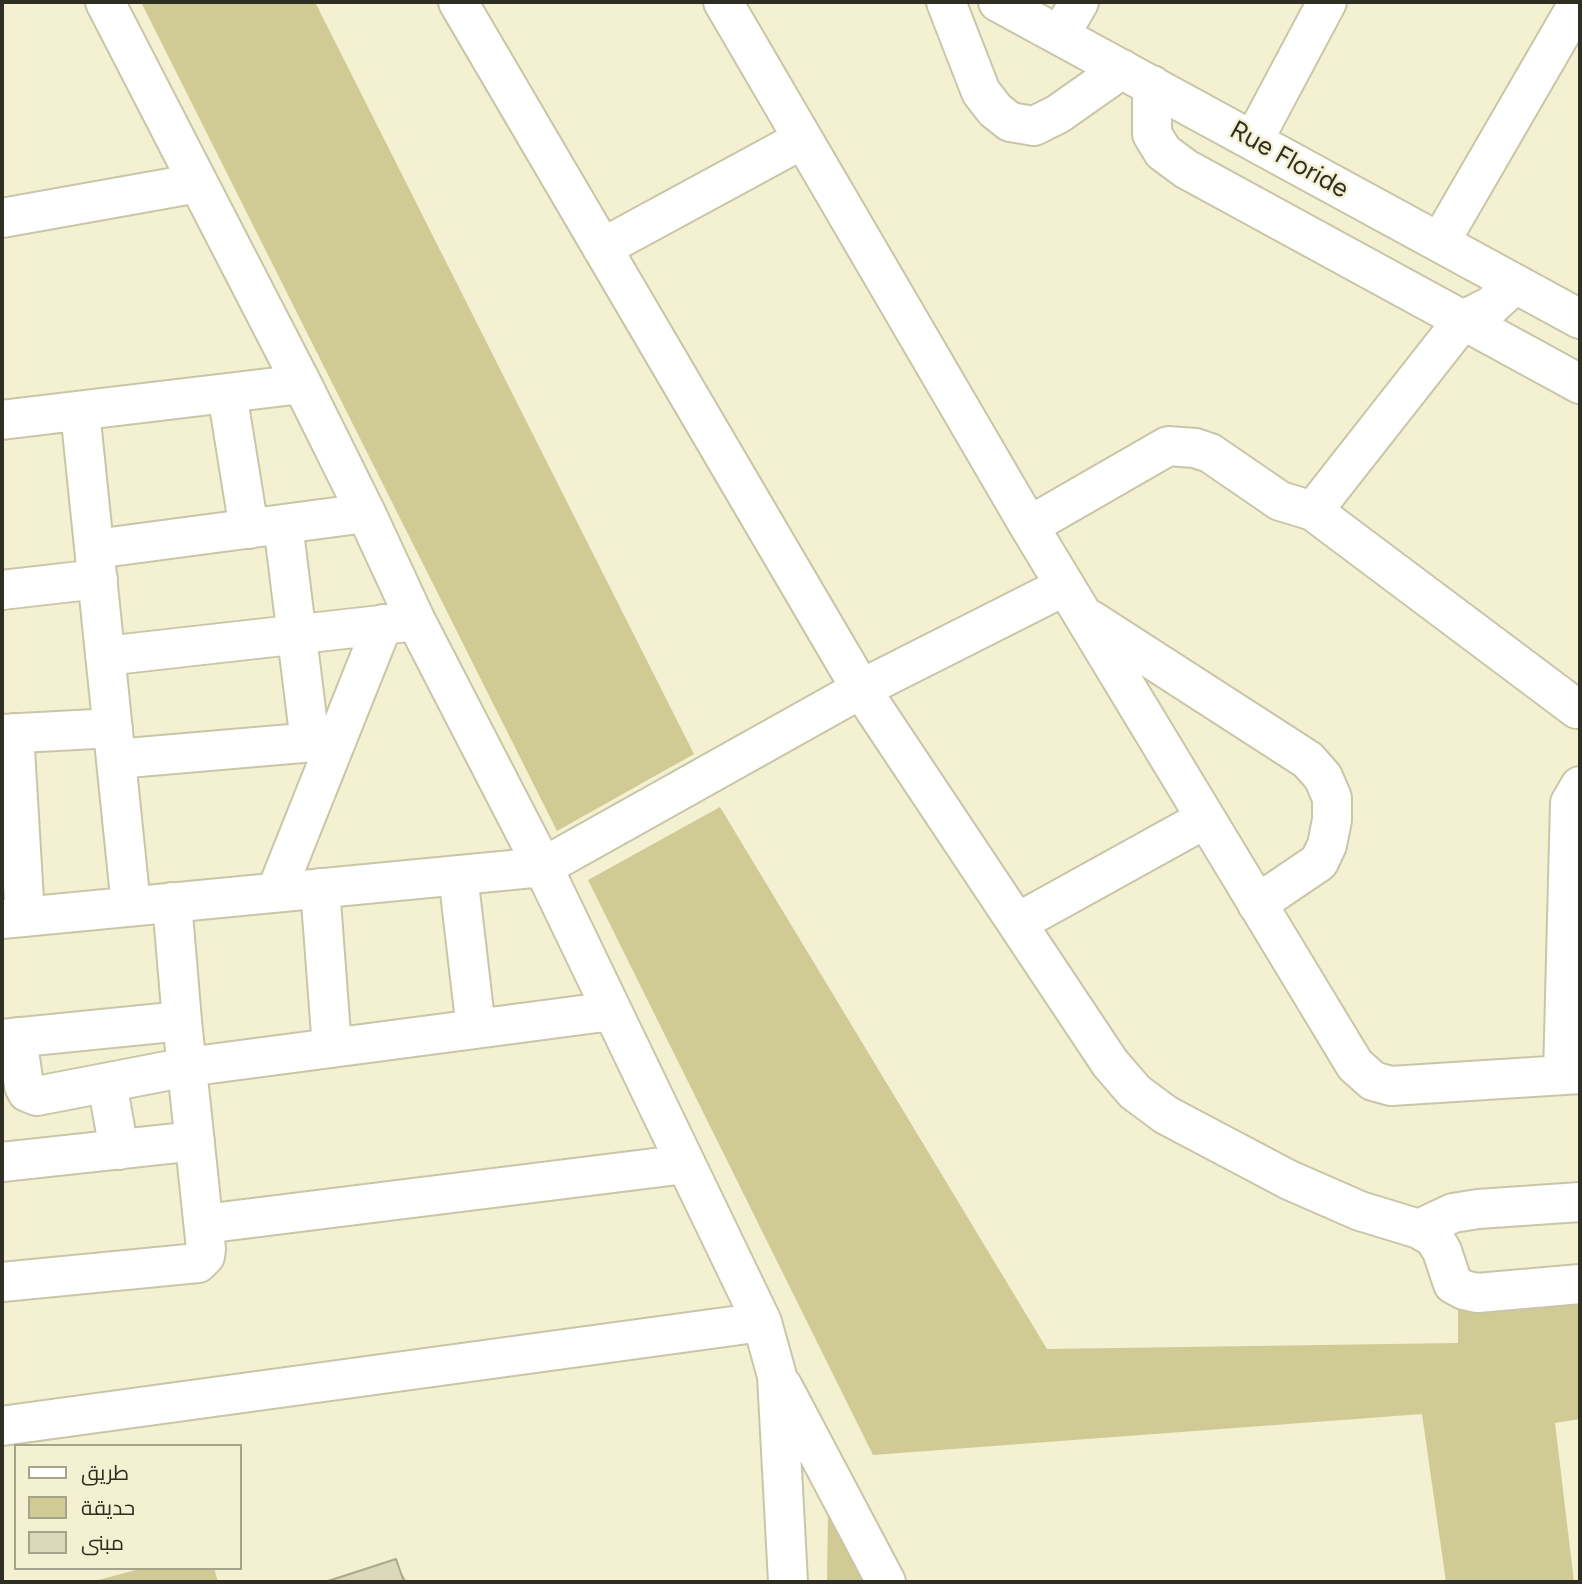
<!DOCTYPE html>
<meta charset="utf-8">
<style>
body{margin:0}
#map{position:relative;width:1582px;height:1584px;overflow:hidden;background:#f4f1d2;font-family:Figtree,Cairo,sans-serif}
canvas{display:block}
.frame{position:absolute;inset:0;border:4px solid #2f2e22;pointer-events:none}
.legend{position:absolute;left:14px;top:1444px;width:228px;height:126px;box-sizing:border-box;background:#f4f1d2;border:2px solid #a5a38c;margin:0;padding:9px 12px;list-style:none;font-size:21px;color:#2f2e22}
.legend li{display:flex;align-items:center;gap:14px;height:35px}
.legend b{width:35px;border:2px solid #a5a38c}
</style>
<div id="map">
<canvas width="1582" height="1584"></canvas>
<div class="frame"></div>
<ul class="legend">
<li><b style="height:9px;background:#fff"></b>طريق</li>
<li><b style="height:19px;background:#d0ca94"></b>حديقة</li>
<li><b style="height:19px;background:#dbd7b9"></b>مبنى</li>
</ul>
</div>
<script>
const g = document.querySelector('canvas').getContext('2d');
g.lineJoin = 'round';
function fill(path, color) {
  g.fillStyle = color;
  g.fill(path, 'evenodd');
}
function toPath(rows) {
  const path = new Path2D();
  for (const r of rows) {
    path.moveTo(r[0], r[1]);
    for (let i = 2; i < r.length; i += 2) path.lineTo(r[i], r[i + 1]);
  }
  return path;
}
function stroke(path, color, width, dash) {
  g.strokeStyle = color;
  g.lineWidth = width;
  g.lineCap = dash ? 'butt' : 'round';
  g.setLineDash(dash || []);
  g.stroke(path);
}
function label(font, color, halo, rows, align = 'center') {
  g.font = font + ' Figtree,sans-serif';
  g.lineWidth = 5;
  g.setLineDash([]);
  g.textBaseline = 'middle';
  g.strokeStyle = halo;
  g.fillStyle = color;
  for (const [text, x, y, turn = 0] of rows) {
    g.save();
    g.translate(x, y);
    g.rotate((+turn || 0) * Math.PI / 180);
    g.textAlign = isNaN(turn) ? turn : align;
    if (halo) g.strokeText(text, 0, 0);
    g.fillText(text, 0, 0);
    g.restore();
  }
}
fill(toPath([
 [141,2,315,2,694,754,557,831],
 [720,807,1047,1349,1458,1343,1458,1281,1580,1277,1580,1419,1555,1423,1574,1582,1446,1582,1422,1414,873,1455,588,880],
 [828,1512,864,1582,827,1582],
 [143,1568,214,1568,218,1582,91,1582]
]), '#d0ca94');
fill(toPath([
 [395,1561,407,1582,331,1582]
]), '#0003');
const building = toPath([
 [396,1559,404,1582,325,1582,396,1559]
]);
fill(building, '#dbd7b9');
stroke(building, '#aba78a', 2);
const minor = toPath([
 [105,2,302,384,366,513,416,621,543,867,762,1322,777,1376,788,1582],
 [458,2,861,689,1110,1063,1135,1092,1166,1115,1289,1180,1360,1211,1419,1229,1434,1238,1442,1251,1453,1284,1464,1290,1477,1293,1580,1284],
 [723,2,1029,526,1355,1065,1373,1081,1391,1086,1580,1074],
 [946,2,981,92,995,110,1010,122,1034,126,1058,114,1122,69],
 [998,2,1580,319],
 [1060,35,1079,2],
 [1152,85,1152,134,1163,152,1186,169,1580,384],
 [1253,141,1327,2],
 [2,218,198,183],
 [1440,242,1579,2],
 [602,248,803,139],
 [227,393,249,529],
 [80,411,131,906],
 [2,420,302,384],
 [1313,511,1463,320,1491,306,1504,294,1512,282],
 [283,524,310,742],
 [1029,526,1168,446,1195,448,1210,453,1280,501,1313,511,1577,709],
 [95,549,366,513],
 [2,590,98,579],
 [1091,620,1308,760,1323,777,1332,798,1332,820,1327,845,1319,862,1257,904],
 [105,656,416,621],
 [14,733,25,917],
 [2,734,113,728],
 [116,759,337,740],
 [458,875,476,1029],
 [320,888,332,1048],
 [276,892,383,624],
 [2,919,543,867,861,689,1065,586],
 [1017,923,1205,819],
 [17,1037,24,1086,27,1092,37,1096,187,1067,612,1011],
 [2,1039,182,1021],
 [1563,1075,1570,803,1580,786],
 [107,1083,119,1150],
 [2,1162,195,1141],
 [204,1224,686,1164],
 [1419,1229,1453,1213,1478,1209,1580,1202],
 [2,1282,198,1263,205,1256,206,1249,182,1021,172,902],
 [783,1387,886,1582],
 [2,1426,762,1322]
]);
stroke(minor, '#c9c6a8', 42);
stroke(minor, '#fff', 38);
label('26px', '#2f2e22', '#f4f1d2', [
 ["Rue Floride",1289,160,29]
]);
</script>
